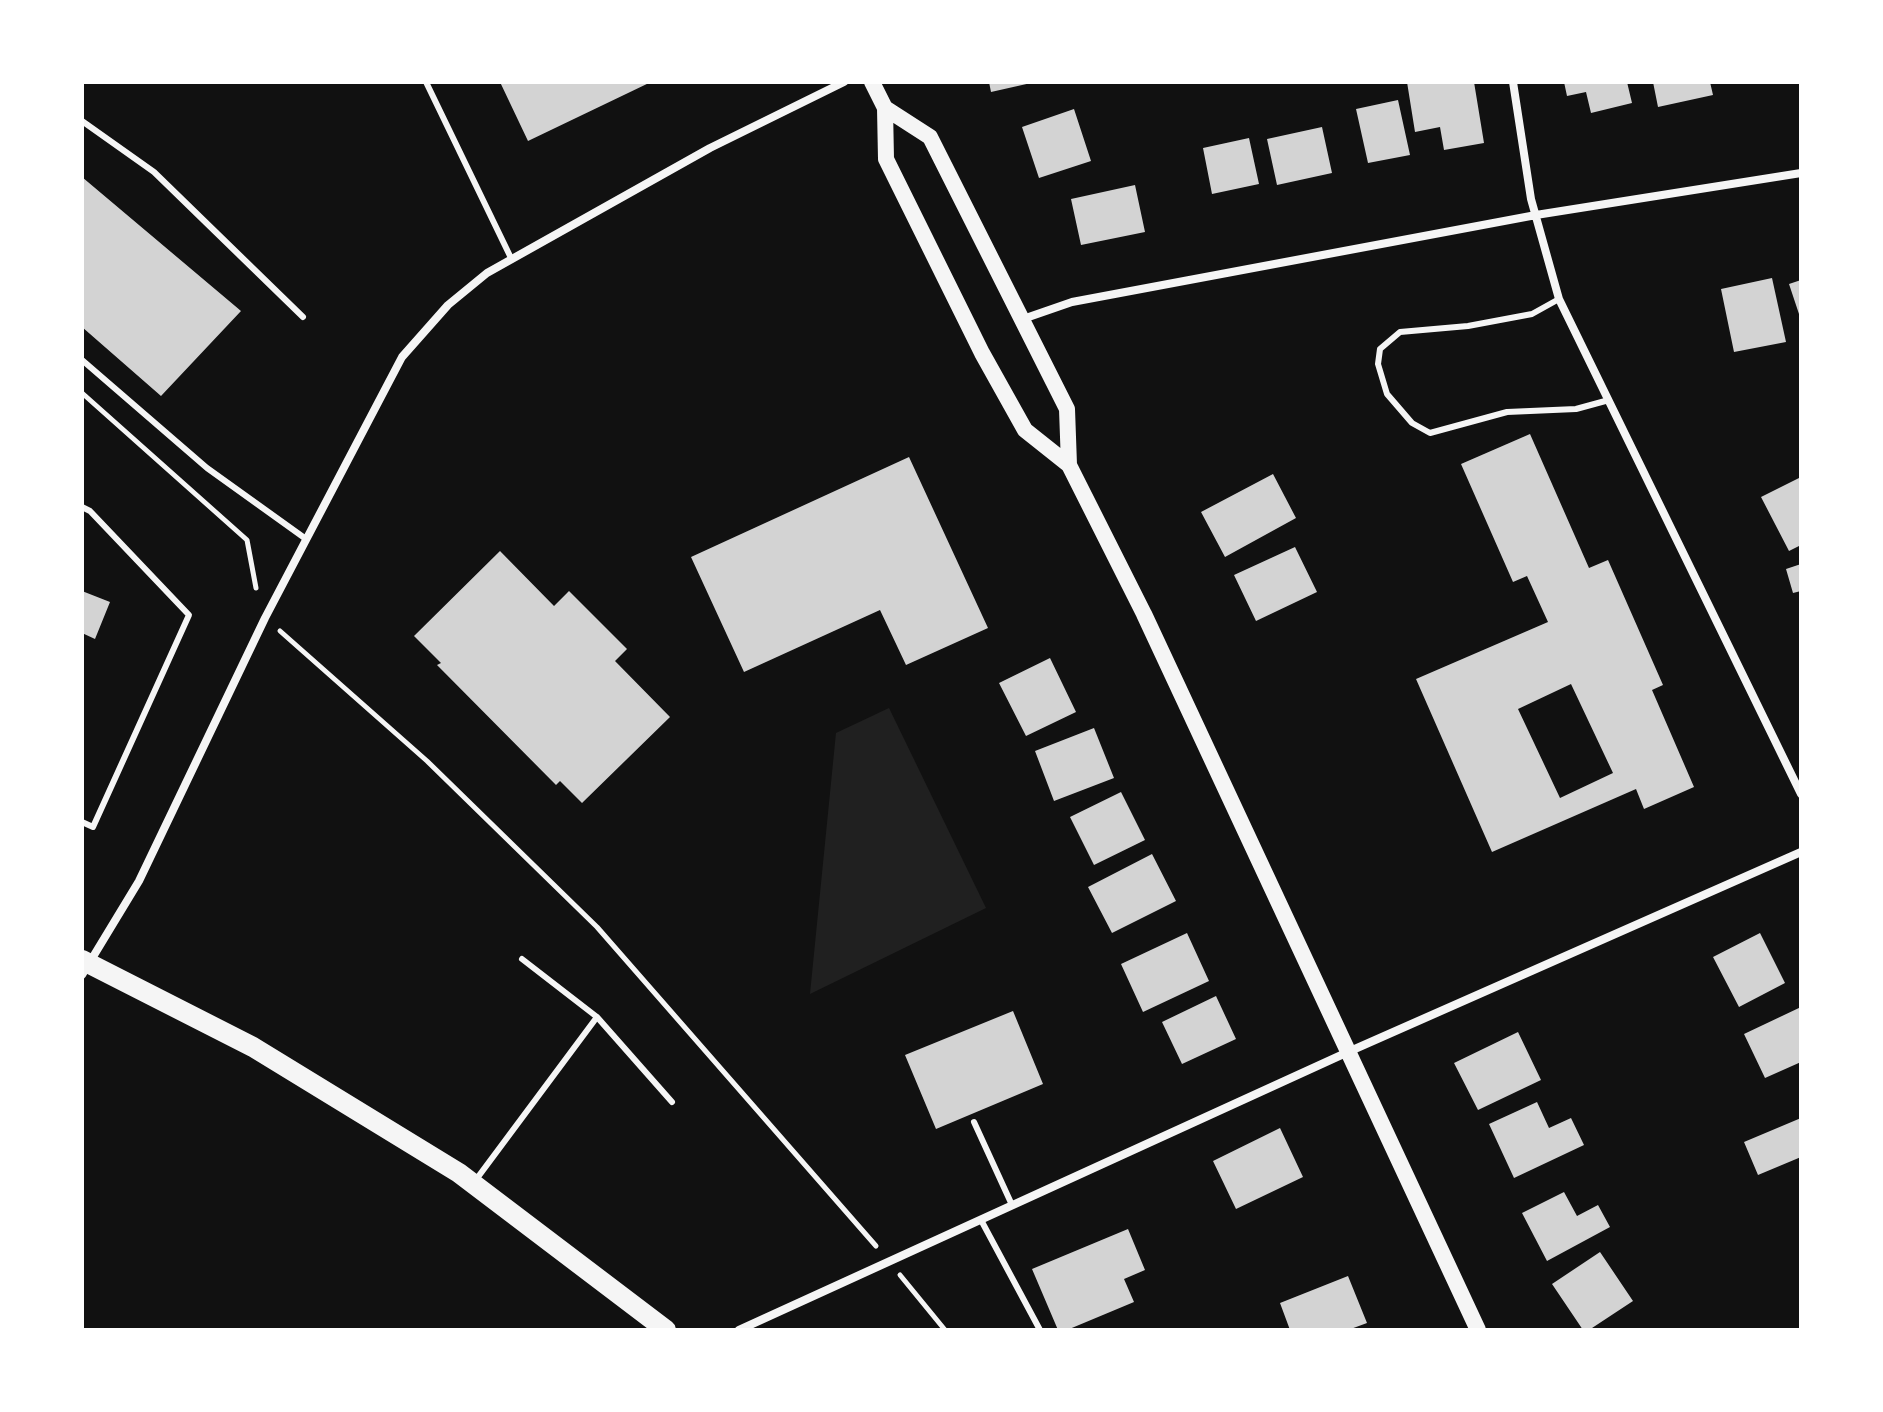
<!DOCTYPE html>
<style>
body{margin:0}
#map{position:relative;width:1883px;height:1412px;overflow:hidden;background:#111;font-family:"IBM Plex Sans",sans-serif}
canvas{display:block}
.frame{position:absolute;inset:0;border:84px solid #fff;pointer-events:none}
</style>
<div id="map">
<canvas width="1883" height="1412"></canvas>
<div class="frame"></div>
</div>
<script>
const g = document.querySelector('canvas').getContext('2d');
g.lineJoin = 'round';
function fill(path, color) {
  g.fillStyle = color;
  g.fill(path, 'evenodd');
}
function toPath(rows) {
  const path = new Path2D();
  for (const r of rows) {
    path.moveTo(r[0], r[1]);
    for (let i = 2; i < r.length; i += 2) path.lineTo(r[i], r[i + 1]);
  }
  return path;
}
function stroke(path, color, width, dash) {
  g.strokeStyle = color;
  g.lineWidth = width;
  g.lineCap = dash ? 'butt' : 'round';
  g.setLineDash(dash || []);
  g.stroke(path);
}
fill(toPath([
 [889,708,986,908,810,994,836,733]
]), '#202020');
fill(toPath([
 [500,82,651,82,528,141],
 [989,82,1031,82,1031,83,991,92],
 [1407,82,1474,82,1484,143,1444,150,1440,127,1415,132],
 [1564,82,1627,82,1632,103,1591,113,1586,92,1567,96],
 [1653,82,1710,82,1713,95,1658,107],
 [1398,100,1410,155,1368,163,1356,109],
 [1074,109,1091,161,1039,178,1022,127],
 [1322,127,1332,173,1277,185,1267,139],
 [1249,138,1259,184,1212,194,1203,148],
 [82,177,241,311,161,396,82,327],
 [1135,185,1145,232,1081,245,1071,199],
 [1772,278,1786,342,1734,352,1721,289],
 [1801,280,1801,317,1800,317,1789,284],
 [1530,434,1589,568,1608,560,1663,685,1652,690,1694,787,1644,809,1636,789,1492,852,1416,679,1548,622,1527,576,1513,582,1461,464],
 [1571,684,1613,773,1560,798,1518,709],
 [909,457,988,628,906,665,880,610,744,672,691,557],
 [1273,474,1296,518,1225,557,1201,512],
 [1801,477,1801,545,1789,551,1761,497],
 [1295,547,1317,592,1256,621,1234,575],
 [500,551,554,606,569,591,627,649,615,661,670,717,582,803,560,781,556,785,437,665,441,663,414,636],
 [1801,564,1801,591,1793,593,1786,569],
 [82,591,110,602,95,639,82,633],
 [1050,658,1076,712,1026,736,999,683],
 [1094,728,1114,778,1054,801,1035,751],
 [1121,792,1145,840,1094,865,1070,817],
 [1152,854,1176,901,1112,933,1088,887],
 [1187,933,1209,981,1143,1012,1121,964],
 [1760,933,1785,983,1739,1007,1713,957],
 [1216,996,1236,1039,1182,1064,1162,1022],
 [1801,1007,1801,1062,1765,1078,1744,1034],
 [1013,1011,1043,1084,936,1129,905,1055],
 [1518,1032,1541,1080,1478,1110,1454,1063],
 [1537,1102,1549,1128,1571,1118,1584,1145,1514,1178,1489,1124],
 [1801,1118,1801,1157,1758,1175,1744,1142],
 [1280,1128,1303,1177,1236,1209,1213,1161],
 [1564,1192,1577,1216,1598,1205,1610,1227,1547,1261,1522,1213],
 [1128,1229,1145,1270,1124,1279,1134,1302,1067,1330,1058,1330,1032,1269],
 [1600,1252,1633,1301,1589,1330,1583,1330,1552,1284],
 [1348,1276,1367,1323,1348,1330,1290,1330,1280,1303]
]), '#d3d3d3');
stroke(toPath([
 [82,393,247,540,256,588],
 [280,631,427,761,597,927,876,1246],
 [900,1275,945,1330]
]), '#f5f5f5', 5);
stroke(toPath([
 [426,82,511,258],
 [82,121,154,172,303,317],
 [1559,299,1532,314,1468,326,1400,332,1380,349,1378,364,1387,394,1412,423,1430,433,1507,412,1576,409,1609,400],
 [82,360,207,468,306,539],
 [82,507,90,511,189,615,93,827,82,822],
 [522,959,597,1017],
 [974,1122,1012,1205],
 [475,1181,597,1017,672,1102],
 [981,1220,1040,1330]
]), '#f5f5f5', 6);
stroke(toPath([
 [1513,82,1531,199,1559,299,1801,794],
 [1020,320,1072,302,1536,215,1801,173],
 [82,975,139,881,265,618,402,357,448,305,487,273,710,148,844,82],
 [739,1330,1348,1052,1801,852]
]), '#f5f5f5', 8);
stroke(toPath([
 [872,82,885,108,886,159,982,353,1025,430,1069,465,1144,614,1478,1330],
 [885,108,930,137,1067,409,1069,465]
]), '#f5f5f5', 16);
stroke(toPath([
 [82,960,253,1047,459,1173,666,1330]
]), '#f5f5f5', 20);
</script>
